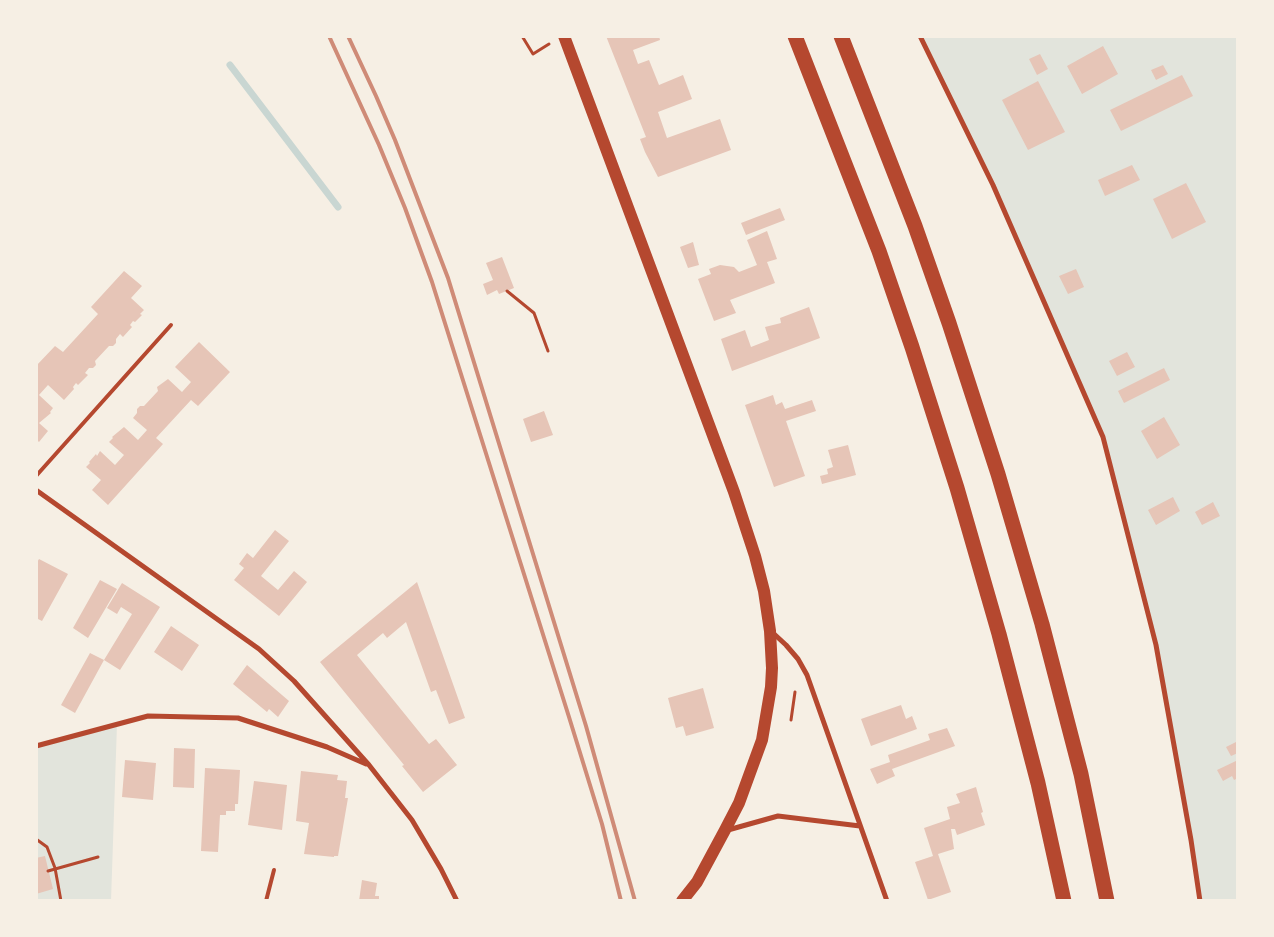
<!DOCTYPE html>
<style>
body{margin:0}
#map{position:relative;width:1274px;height:937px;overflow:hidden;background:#f6efe4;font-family:"Libre Baskerville",serif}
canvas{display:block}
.frame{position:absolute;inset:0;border:38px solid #f6efe4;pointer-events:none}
</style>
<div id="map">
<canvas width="1274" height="937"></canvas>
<div class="frame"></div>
</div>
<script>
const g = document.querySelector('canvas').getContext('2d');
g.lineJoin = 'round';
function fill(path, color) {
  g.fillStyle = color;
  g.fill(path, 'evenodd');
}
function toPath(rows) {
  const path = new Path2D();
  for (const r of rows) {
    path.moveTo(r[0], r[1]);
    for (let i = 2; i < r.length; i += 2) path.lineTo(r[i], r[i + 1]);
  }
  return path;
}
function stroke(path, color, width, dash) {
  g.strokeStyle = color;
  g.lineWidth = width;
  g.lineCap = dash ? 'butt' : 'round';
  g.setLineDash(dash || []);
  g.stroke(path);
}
fill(toPath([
 [920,36,1238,36,1238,901,1200,901,1156,645,1103,437,1024,255],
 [117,724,111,901,36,901,36,746]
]), '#e2e4dc');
stroke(toPath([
 [230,65,338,207]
]), '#c9d6d2', 7);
fill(toPath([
 [606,36,659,36,660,40,633,50,638,64,649,60,659,85,683,75,692,99,658,112,667,138,720,119,731,150,658,177,645,152,640,139,646,137],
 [1103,46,1118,74,1082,94,1067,66],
 [1040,54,1048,69,1037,75,1029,59],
 [1163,65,1168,74,1156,80,1151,70],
 [1182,75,1193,96,1121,131,1110,110],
 [1038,81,1065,132,1028,150,1002,100],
 [1132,165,1140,180,1105,196,1098,180],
 [1186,183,1206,222,1172,239,1153,199],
 [780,208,785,220,746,235,741,223],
 [767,231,777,259,767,262,775,283,730,300,736,313,714,321,698,279,711,274,709,269,720,265,734,267,739,272,757,265,747,240],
 [693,242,699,265,688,268,680,247],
 [502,257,514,288,499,294,497,290,487,295,483,284,493,280,486,263],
 [1076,269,1084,287,1068,294,1059,276],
 [124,271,142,286,131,298,144,310,140,314,142,315,135,322,133,321,130,325,132,327,123,337,120,334,116,339,116,343,113,346,109,346,95,361,96,365,93,368,89,368,85,373,88,375,78,385,76,383,73,387,74,389,64,400,48,385,39,395,53,408,50,412,51,413,39,423,48,431,39,442,36,439,36,366,55,346,63,352,98,314,91,307],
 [809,307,820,338,732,371,721,339,745,330,751,347,769,340,765,327,781,323,780,318],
 [199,342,230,372,198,406,191,400,156,438,163,444,108,505,92,490,101,480,86,467,90,463,89,462,96,454,97,456,100,451,115,465,124,455,109,442,113,438,112,437,124,427,138,440,147,430,133,418,137,413,137,409,140,406,144,406,158,391,157,387,168,379,182,392,191,382,175,367],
 [1127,352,1135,367,1117,376,1109,361],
 [1164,368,1170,380,1124,403,1118,391],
 [773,395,776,405,782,402,785,409,812,400,816,411,786,421,805,476,774,487,745,405],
 [544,411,553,435,531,442,523,419],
 [1164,417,1180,445,1157,459,1141,431],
 [848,445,856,475,822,484,820,476,828,474,827,469,833,467,828,450],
 [1173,497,1180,511,1156,525,1148,510],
 [1213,502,1220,516,1202,525,1195,512],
 [275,530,289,541,261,576,278,590,294,571,307,582,279,616,234,580,244,568,239,564,247,553,253,558],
 [39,559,68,574,42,621,36,618,36,564],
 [100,580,117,589,88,638,73,628],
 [417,582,465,718,449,724,436,690,431,692,406,622,387,638,383,633,357,655,429,744,436,739,457,765,423,792,402,766,404,765,320,662],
 [122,583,160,607,120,670,104,660,132,614,121,607,117,614,107,608],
 [171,626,199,645,182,671,154,652],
 [90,653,104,660,75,713,61,705],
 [247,665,289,701,278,717,269,709,267,712,233,684],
 [703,688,714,728,686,736,683,726,676,728,668,698],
 [901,705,906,719,912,716,917,729,871,746,861,719],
 [947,728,955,746,892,769,895,776,877,784,870,769,890,762,888,755,930,740,928,734],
 [1238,741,1238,753,1231,756,1226,747],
 [174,748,195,749,194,788,173,787],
 [125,760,156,763,153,800,122,797],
 [1238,760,1238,778,1234,780,1232,776,1223,781,1217,770],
 [205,768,240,770,238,804,235,804,235,811,226,811,226,815,220,815,218,852,201,851],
 [301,771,338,775,337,780,347,781,345,798,348,798,338,856,334,856,334,857,304,854,309,823,296,821],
 [254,781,287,785,282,830,248,825],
 [976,787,983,812,981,813,985,825,957,835,955,829,951,829,954,849,938,854,951,892,928,900,915,862,933,856,924,828,950,819,947,807,960,803,956,794],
 [45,856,53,889,36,894,36,858],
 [362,880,377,883,375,896,379,896,379,901,359,901]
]), '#e6c5b7');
stroke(toPath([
 [522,36,533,54,549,44],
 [507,291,534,313,548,351],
 [791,720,795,692],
 [36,839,47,847,55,868,61,901],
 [48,871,98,857]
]), '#b5482f', 3);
stroke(toPath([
 [36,476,171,325],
 [266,901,274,870]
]), '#b5482f', 4);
stroke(toPath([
 [920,36,993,185,1103,437,1156,645,1191,840,1200,901],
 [36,490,259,649,294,681,369,765,412,820,441,869,457,901],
 [773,633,786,645,798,659,807,675,887,901],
 [36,746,148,716,238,718,327,747,366,764],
 [728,830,778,816,860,826]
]), '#b5482f', 5);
stroke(toPath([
 [564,36,734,492,755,556,764,591,770,631,772,668,771,687,762,740,739,803,725,830,697,882,682,901]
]), '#b5482f', 12);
stroke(toPath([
 [795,36,879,251,912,347,957,488,999,634,1038,783,1064,901],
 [841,36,915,226,949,323,998,474,1042,624,1081,774,1107,901]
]), '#b5482f', 15);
stroke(toPath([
 [329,36,379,145,405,208,432,282,569,717,602,824,621,901],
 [348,36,376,96,395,140,448,278,586,726,635,901]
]), '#cf8b77', 4);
</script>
